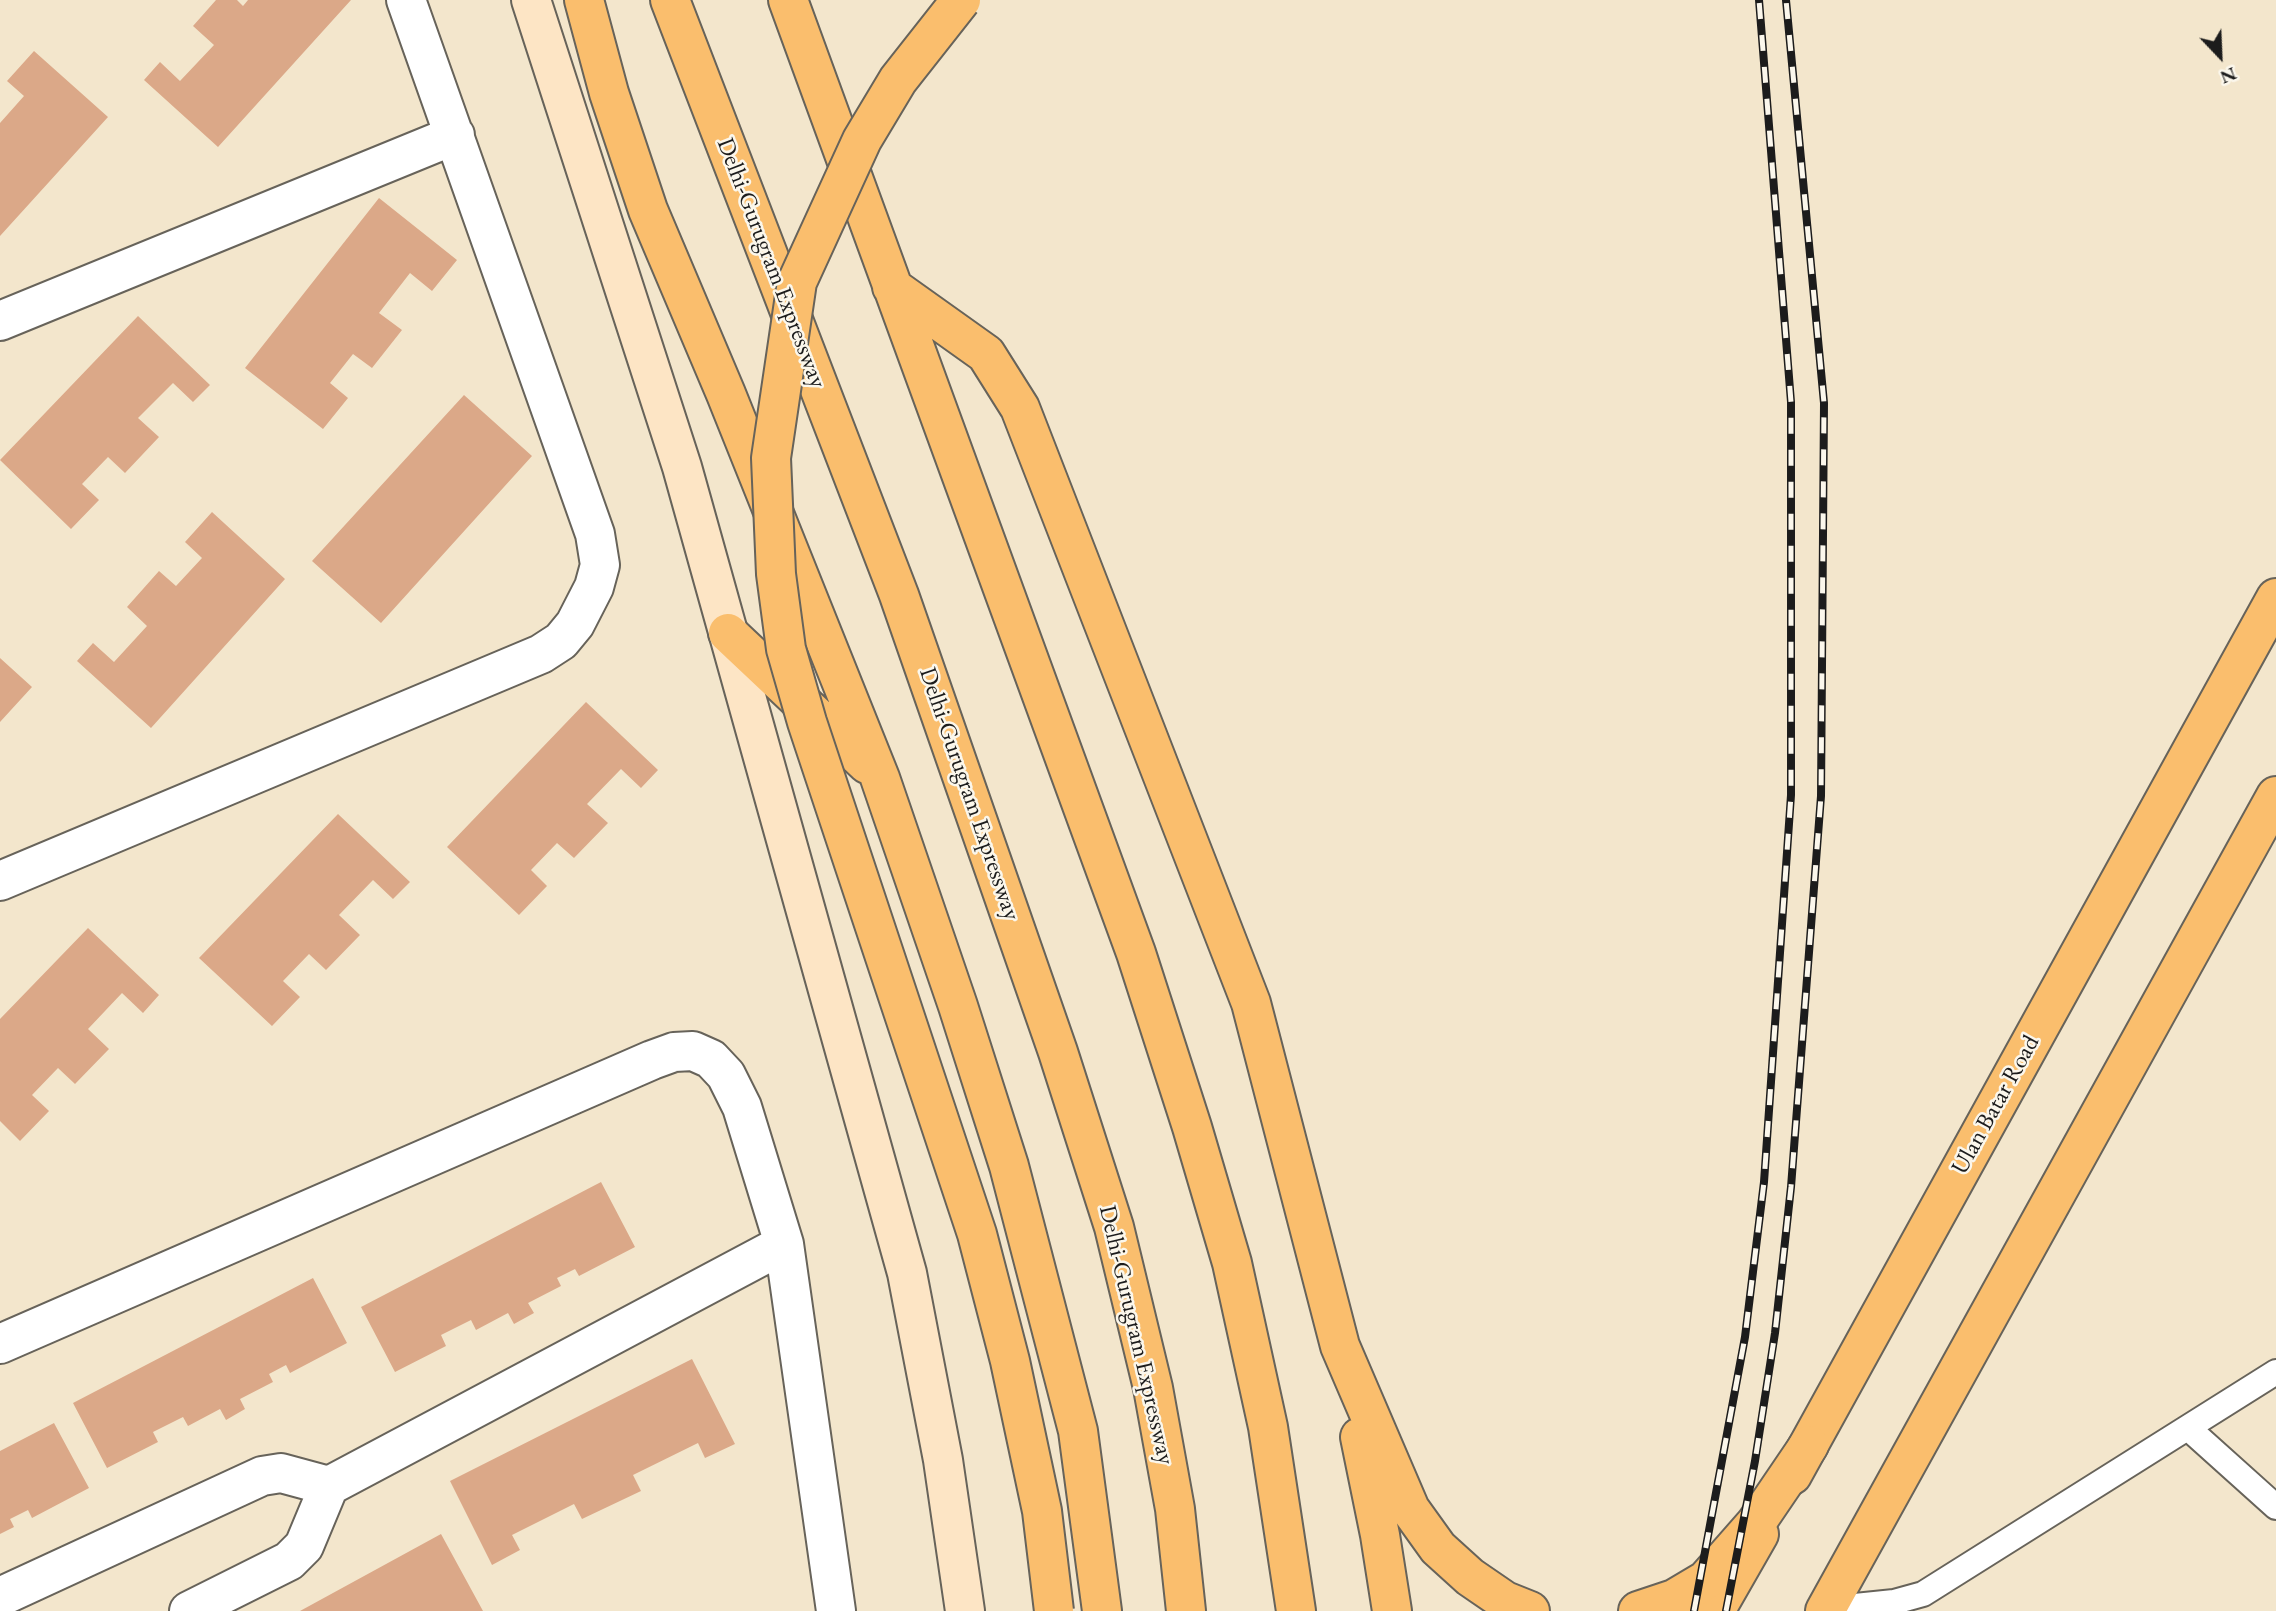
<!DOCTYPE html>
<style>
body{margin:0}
#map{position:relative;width:2276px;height:1611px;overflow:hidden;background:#f3e6cc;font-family:"EB Garamond",serif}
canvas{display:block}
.north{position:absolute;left:2185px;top:21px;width:70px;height:70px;-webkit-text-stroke:5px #fbf7ec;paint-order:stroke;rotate:157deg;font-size:19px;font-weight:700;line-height:28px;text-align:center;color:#1c1c1c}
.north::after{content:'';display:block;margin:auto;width:24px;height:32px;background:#1c1c1c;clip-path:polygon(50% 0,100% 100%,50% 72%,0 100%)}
</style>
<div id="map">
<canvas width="2276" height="1611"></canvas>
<div class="north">N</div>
</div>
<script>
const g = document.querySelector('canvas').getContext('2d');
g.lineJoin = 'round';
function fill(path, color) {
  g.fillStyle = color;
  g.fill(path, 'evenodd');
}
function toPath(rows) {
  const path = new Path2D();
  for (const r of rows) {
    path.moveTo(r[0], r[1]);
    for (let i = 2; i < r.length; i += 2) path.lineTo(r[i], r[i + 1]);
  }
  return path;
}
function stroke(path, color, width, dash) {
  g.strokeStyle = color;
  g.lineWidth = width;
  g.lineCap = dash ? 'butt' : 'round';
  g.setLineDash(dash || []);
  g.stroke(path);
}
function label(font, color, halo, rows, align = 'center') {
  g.font = font + ' "EB Garamond",serif';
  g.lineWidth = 5;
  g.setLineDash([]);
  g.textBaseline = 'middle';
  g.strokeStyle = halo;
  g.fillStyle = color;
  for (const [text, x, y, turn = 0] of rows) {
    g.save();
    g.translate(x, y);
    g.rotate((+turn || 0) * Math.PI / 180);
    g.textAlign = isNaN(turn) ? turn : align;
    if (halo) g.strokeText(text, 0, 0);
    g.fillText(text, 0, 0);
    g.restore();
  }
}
fill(toPath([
 [216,0,237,0,243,6,248,0,351,0,218,147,144,80,160,62,180,81,214,45,193,26],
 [34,51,108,117,0,236,0,123,24,96,7,81],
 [379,198,457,260,432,291,410,273,379,313,402,330,372,368,353,354,330,383,348,398,323,429,245,368],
 [138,316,210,385,193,402,173,383,138,418,159,437,125,473,108,457,82,484,99,500,71,529,0,460],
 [464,395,532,456,381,623,312,561],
 [212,512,285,579,151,728,77,661,93,643,114,662,147,626,127,607,159,571,176,586,202,558,185,542],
 [0,658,32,687,0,722],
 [586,702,658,770,641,788,621,769,587,804,608,823,574,858,557,843,531,870,547,886,519,915,447,847],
 [338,814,410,882,393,899,373,880,339,915,360,935,326,970,309,954,283,981,300,997,272,1026,199,958],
 [88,928,159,995,143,1013,122,993,88,1029,109,1049,75,1084,58,1068,32,1095,49,1111,20,1141,0,1121,0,1019],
 [601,1182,635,1247,579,1276,575,1269,557,1278,561,1286,528,1303,534,1313,514,1324,508,1313,476,1330,471,1320,441,1335,446,1346,395,1372,361,1307],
 [313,1278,347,1343,290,1373,286,1365,269,1374,273,1382,240,1399,245,1409,226,1420,220,1409,188,1426,183,1417,153,1432,158,1442,107,1468,73,1403],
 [692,1359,735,1444,705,1458,698,1443,633,1475,641,1491,582,1519,574,1504,512,1535,520,1550,492,1565,450,1481],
 [54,1423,89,1488,32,1518,28,1510,10,1519,14,1527,0,1534,0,1451],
 [441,1534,483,1611,300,1611]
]), '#dba888');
const lane = toPath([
 [2188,1428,2276,1507],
 [1826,1609,1894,1602,1923,1594,2276,1372]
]);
const street = toPath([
 [0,321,455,135],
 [0,881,541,654,561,641,575,624,594,587,600,565,595,534,406,0],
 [0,1344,652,1060,674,1052,693,1051,711,1059,726,1075,742,1107,784,1244,836,1611],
 [0,1597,262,1476,281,1473,329,1486],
 [189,1611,289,1561,304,1546,329,1486,784,1244]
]);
const secondary = toPath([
 [531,0,682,467,907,1273,943,1460,965,1611]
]);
const primary = toPath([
 [1792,1475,2276,598],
 [1715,1611,1759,1534],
 [1825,1611,2276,796]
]);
const highway = toPath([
 [584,0,609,93,648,210,726,394,880,778,958,1006,1009,1166,1078,1431,1102,1611],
 [670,0,899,595,1058,1052,1114,1227,1153,1388,1175,1509,1186,1611],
 [788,0,1136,953,1192,1127,1232,1263,1268,1427,1296,1611],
 [892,287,986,354,1020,408,1251,1003,1340,1346,1410,1509,1438,1548,1470,1577,1505,1601,1530,1611],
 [728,633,867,764],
 [1360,1437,1380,1535,1392,1611],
 [1638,1611,1674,1599,1706,1580,1756,1523,1809,1445]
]);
stroke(lane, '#67635a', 28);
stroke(street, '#67635a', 42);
stroke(secondary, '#67635a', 42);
stroke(primary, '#67635a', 42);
stroke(highway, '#67635a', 42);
stroke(lane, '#fff', 24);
stroke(street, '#fff', 38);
stroke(secondary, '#fde5c5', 38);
stroke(primary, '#fabe6d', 38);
stroke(highway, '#fabe6d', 38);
const rail = toPath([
 [1694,1611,1745,1337,1764,1182,1791,795,1791,402,1759,0],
 [1726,1611,1755,1461,1775,1333,1791,1187,1821,796,1824,403,1786,0]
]);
stroke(rail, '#1c1c1c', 8);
stroke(rail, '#fbf7ec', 5, [16]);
const highwayBridge = toPath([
 [961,0,898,80,862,140,797,282,771,458,776,574,786,649,807,722,977,1234,1010,1361,1042,1511,1054,1611]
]);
stroke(highwayBridge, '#67635a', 42, []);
stroke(highwayBridge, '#fabe6d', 38);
label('24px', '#1c1c1c', '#fbf7ec', [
 ["Delhi-Gurugram Expressway",771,263,69],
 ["Delhi-Gurugram Expressway",969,794,71],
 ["Ulan Batar Road",1996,1105,-61],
 ["Delhi-Gurugram Expressway",1136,1335,77]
]);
</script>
